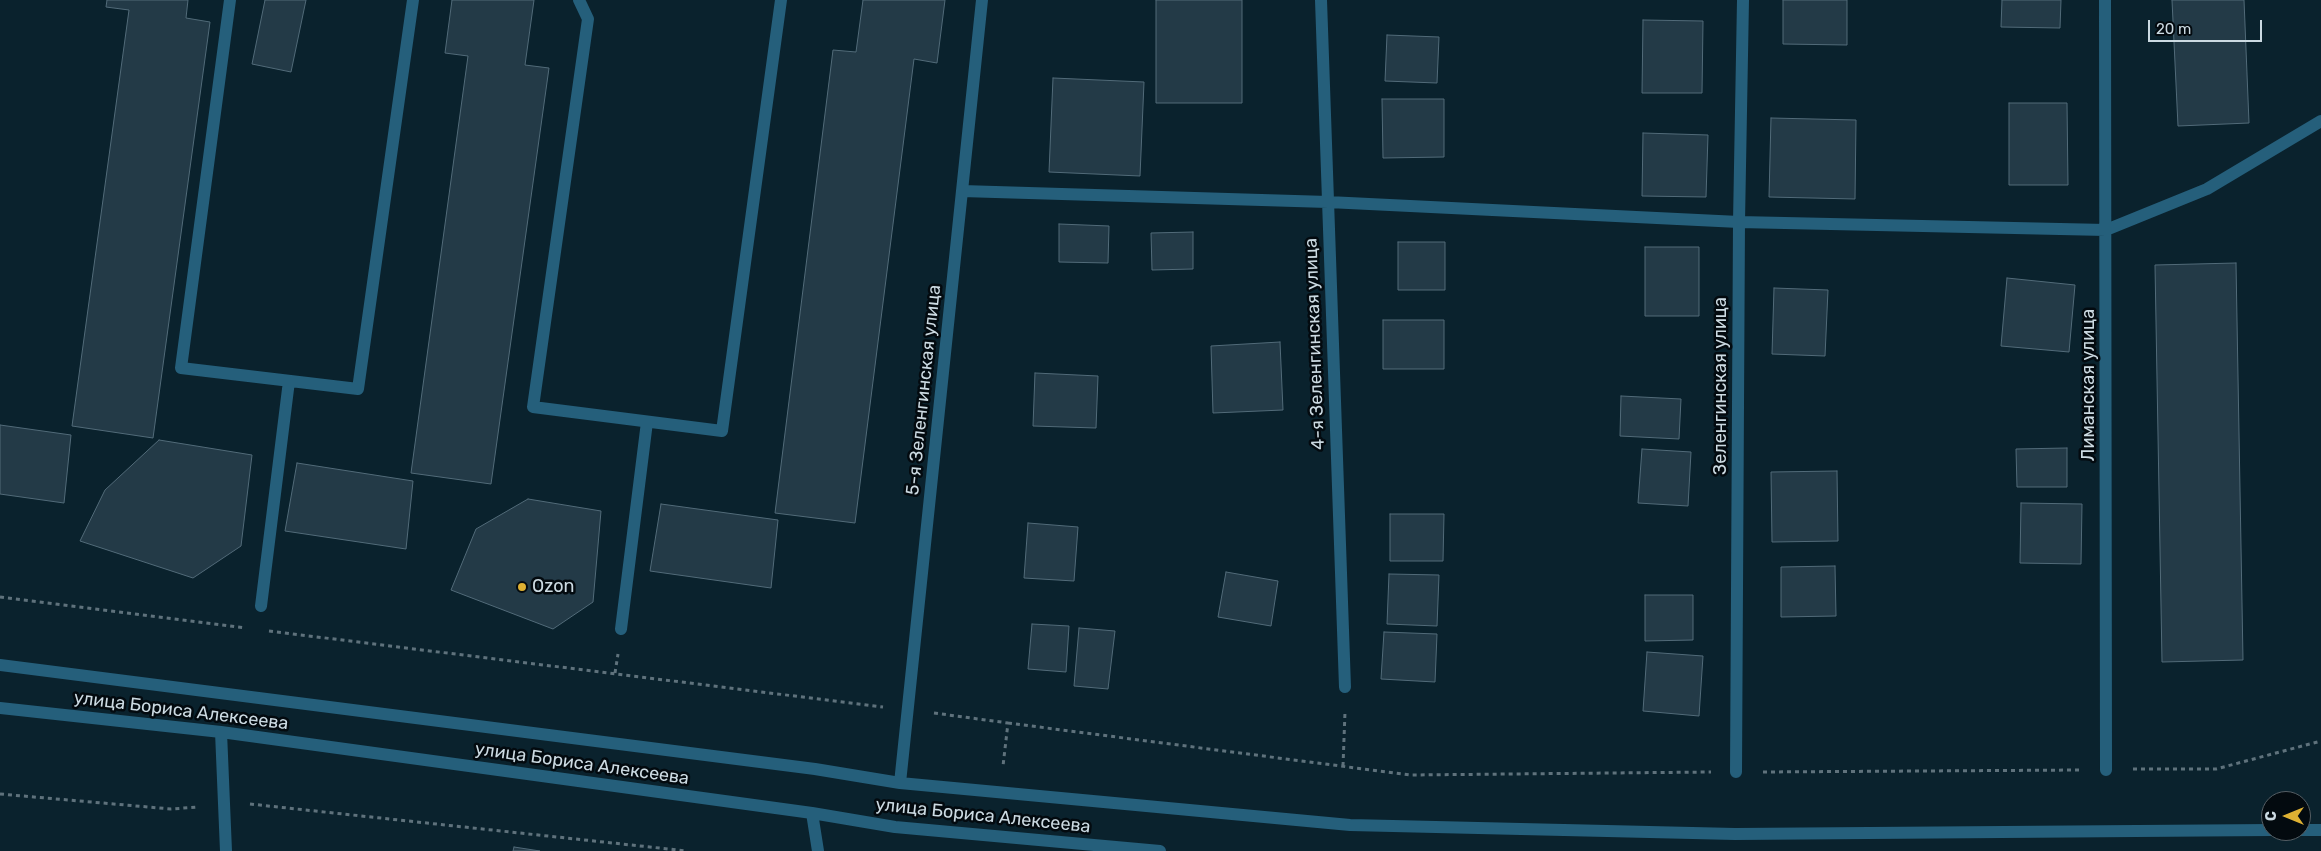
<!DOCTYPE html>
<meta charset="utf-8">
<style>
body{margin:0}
#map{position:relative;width:2321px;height:851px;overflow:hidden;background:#0a222d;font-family:Rubik,sans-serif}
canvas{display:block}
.north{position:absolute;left:2261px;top:791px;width:50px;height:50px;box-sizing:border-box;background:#030a0f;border:1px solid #535d63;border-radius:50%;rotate:270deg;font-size:14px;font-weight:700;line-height:20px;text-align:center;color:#ccdae2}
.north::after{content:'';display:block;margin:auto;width:18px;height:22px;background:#deb133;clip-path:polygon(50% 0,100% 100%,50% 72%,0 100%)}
.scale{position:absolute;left:2148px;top:20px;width:114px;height:22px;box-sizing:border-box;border:2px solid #ccdae2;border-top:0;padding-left:6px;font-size:15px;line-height:18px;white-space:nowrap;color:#ccdae2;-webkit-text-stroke:4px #030a0f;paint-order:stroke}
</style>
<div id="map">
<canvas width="2321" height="851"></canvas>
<div class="north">С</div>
<div class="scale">20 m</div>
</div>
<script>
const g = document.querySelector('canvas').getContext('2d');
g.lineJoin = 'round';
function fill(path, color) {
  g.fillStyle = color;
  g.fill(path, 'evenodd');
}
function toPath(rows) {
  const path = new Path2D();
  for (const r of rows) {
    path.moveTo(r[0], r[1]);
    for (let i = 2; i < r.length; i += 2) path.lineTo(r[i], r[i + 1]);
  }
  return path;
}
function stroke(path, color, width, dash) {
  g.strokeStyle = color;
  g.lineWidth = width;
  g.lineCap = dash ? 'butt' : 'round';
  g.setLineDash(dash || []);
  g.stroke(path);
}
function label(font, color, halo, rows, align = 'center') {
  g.font = font + ' Rubik,sans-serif';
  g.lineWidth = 5;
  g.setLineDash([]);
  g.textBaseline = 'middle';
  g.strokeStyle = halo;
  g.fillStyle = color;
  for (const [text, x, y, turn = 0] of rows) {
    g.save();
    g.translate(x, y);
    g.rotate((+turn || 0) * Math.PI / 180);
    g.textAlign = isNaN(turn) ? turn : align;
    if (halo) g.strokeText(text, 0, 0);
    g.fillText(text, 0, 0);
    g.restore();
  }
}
const building = toPath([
 [107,0,188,0,186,18,210,22,153,438,72,426,129,10,106,7,107,0],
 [265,0,306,0,291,72,252,64,265,0],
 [452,0,534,0,525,65,549,68,491,484,411,473,468,56,445,53,452,0],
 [863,0,945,0,937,63,914,59,855,523,775,513,833,50,856,52,863,0],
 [1156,0,1242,0,1242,103,1156,103,1156,0],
 [1783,0,1847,0,1847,45,1783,44,1783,0],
 [2002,0,2061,0,2060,28,2001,27,2002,0],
 [2172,0,2244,0,2249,123,2178,126,2172,0],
 [1643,20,1703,21,1702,93,1642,93,1643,20],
 [1387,35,1439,37,1437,83,1385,81,1387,35],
 [1053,78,1144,82,1140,176,1049,172,1053,78],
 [1382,99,1444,99,1444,157,1383,158,1382,99],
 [2009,103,2067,103,2068,185,2009,185,2009,103],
 [1771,118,1856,120,1855,199,1769,197,1771,118],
 [1643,133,1708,135,1706,197,1642,196,1643,133],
 [1059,224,1109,226,1108,263,1059,262,1059,224],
 [1193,232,1193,269,1152,270,1151,233,1193,232],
 [1398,242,1445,242,1445,290,1398,290,1398,242],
 [1645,247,1699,247,1699,316,1645,316,1645,247],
 [2236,263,2243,660,2162,662,2155,265,2236,263],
 [2007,278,2075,285,2069,352,2001,346,2007,278],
 [1774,288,1828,290,1825,356,1772,354,1774,288],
 [1383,320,1444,320,1444,369,1383,369,1383,320],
 [1280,342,1283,410,1213,413,1211,346,1280,342],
 [1035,373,1098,376,1096,428,1033,426,1035,373],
 [1621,396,1681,399,1679,439,1620,436,1621,396],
 [0,425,71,435,64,503,0,494,0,425],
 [159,440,252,455,241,546,193,578,80,541,105,490,159,440],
 [2067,448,2067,487,2017,487,2016,449,2067,448],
 [1642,449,1691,452,1688,506,1638,503,1642,449],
 [297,463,413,481,406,549,285,531,297,463],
 [1837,471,1838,541,1772,542,1771,472,1837,471],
 [528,499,601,511,593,602,553,629,451,590,476,529,528,499],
 [2021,503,2082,504,2081,564,2020,563,2021,503],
 [661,504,778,520,771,588,650,571,661,504],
 [1390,514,1444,514,1443,561,1390,561,1390,514],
 [1028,523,1078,527,1074,581,1024,578,1028,523],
 [1835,566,1836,616,1781,617,1781,567,1835,566],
 [1226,572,1278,581,1271,626,1218,617,1226,572],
 [1389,574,1439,575,1437,626,1387,624,1389,574],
 [1645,595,1693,595,1693,640,1645,641,1645,595],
 [1032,624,1069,626,1066,672,1028,669,1032,624],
 [1079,628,1115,631,1108,689,1074,686,1079,628],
 [1384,632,1437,634,1435,682,1381,679,1384,632],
 [1647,652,1703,656,1699,716,1643,711,1647,652],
 [514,847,540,851,513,851,514,847]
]);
fill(building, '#233a47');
stroke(building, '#526b79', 1);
stroke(toPath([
 [0,597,246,628],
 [269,631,883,707],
 [615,673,618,654],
 [934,713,1008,723,1003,766],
 [1008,723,1410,775,1711,772],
 [1343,766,1345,712],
 [2133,769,2216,769,2321,741],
 [1763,772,2081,770],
 [0,794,171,809,199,807],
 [250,804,687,851]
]), '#5f727c', 3, [4, 4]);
stroke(toPath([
 [230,0,181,368,358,389,413,0],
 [579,0,588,19,533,407,722,431,781,0],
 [1321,0,1345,687],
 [2105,0,2106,770],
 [962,191,1328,202,1739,222,2106,230,2207,189,2321,121],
 [261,606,289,381],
 [621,629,647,422],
 [0,665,815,769,900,783,1350,825,1735,834,2271,830],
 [0,708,221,732,812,813,895,827,1160,851],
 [221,732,226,851],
 [1736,772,1739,222,1743,0],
 [900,783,982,0],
 [812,813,818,851],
 [2301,830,2321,830]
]), '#255f7b', 12);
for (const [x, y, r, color] of [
 [522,587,5,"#deb133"]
]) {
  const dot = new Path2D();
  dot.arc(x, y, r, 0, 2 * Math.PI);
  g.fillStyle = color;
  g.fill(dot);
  stroke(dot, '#030a0f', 2);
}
label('18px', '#ccdae2', '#030a0f', [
 ["4-я Зеленгинская улица",1315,344,-92],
 ["Лиманская улица",2089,385,-90],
 ["Зеленгинская улица",1721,386,-90],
 ["5-я Зеленгинская улица",924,390,-84],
 ["улица Бориса Алексеева",181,711,7],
 ["улица Бориса Алексеева",582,764,8],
 ["улица Бориса Алексеева",983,816,6]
]);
label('18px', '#ccdae2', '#030a0f', [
 ["Ozon",532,587]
], 'left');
</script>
